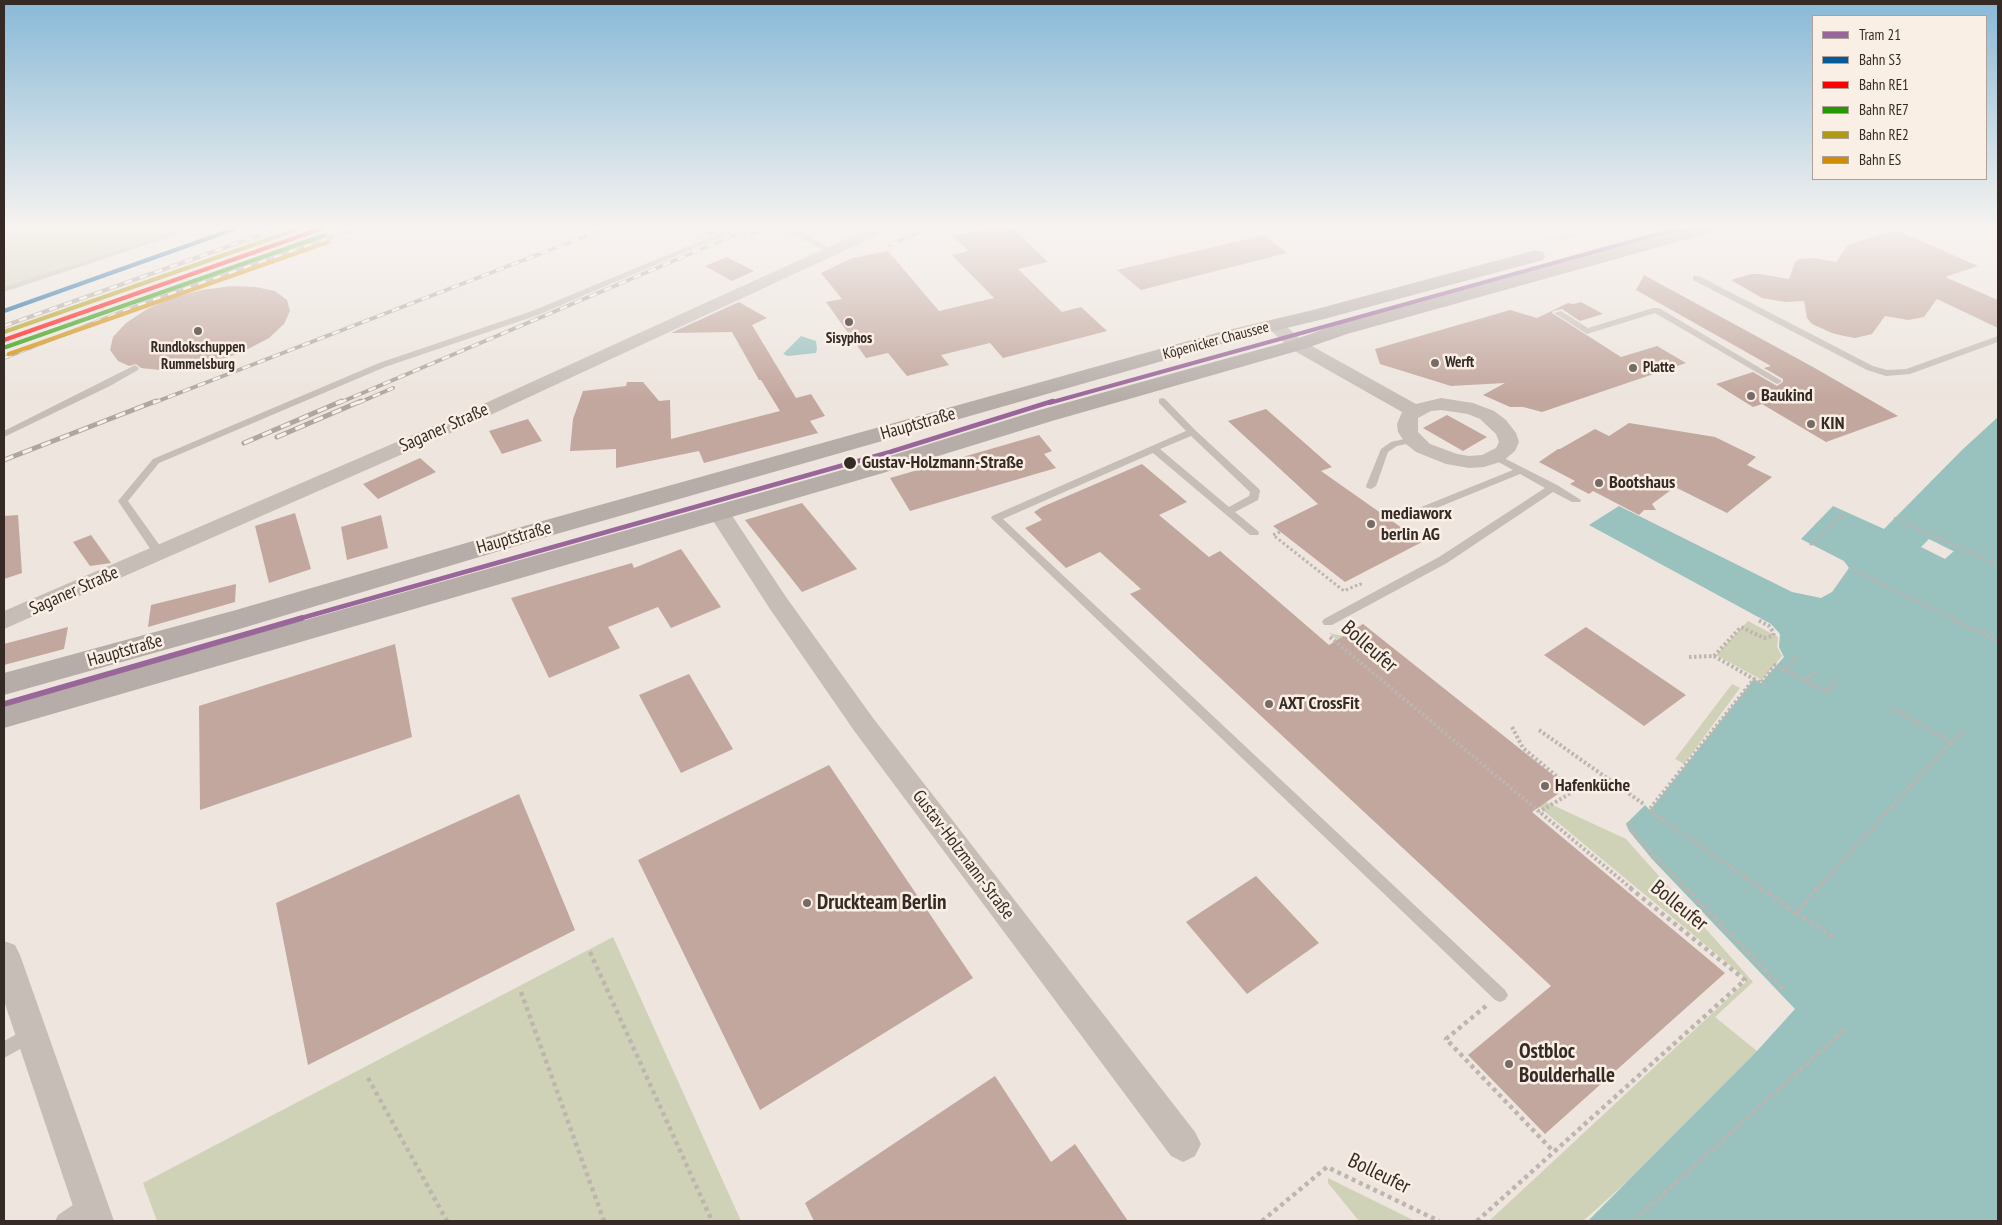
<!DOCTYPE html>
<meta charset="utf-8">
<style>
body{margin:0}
#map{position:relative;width:2002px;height:1225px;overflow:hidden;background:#ede5de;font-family:"PT Sans Narrow",sans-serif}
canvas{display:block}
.frame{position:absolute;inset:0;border:5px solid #362a26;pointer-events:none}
.legend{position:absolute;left:1812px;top:15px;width:175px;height:165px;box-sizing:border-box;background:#faefe4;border:1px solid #aca098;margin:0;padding:6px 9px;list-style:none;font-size:15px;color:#362a26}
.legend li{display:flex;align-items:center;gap:10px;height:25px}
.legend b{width:25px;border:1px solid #aca098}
</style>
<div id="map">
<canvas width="2002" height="1225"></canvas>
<div class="frame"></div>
<ul class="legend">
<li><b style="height:6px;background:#969"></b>Tram 21</li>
<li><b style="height:6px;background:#055a99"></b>Bahn S3</li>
<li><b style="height:6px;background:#f00"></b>Bahn RE1</li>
<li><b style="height:6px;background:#269900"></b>Bahn RE7</li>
<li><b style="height:6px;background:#af9b0f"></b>Bahn RE2</li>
<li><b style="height:6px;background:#d08d08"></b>Bahn ES</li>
</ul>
</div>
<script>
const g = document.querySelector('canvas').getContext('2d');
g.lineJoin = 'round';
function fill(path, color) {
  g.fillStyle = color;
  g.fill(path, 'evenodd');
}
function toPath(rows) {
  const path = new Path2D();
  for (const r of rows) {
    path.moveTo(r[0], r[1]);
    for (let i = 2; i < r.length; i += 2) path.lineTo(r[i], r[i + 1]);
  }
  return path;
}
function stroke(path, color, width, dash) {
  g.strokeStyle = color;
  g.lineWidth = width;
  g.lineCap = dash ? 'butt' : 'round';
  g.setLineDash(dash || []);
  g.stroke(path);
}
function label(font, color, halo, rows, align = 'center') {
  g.font = font + ' "PT Sans Narrow",sans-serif';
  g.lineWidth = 5;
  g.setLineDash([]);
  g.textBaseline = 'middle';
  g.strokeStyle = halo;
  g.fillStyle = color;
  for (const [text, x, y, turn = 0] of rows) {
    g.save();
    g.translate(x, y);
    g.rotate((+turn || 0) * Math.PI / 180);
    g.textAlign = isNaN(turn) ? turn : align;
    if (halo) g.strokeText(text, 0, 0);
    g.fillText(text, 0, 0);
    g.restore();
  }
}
fill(toPath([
 [14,228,187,228,4,288,4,230],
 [1748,621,1778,637,1777,647,1782,656,1762,680,1716,655],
 [1329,633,1343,636,1546,802,1626,839,1753,982,1715,1017,1757,1051,1631,1178,1583,1221,1489,1221,1748,980],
 [1732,684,1740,688,1684,764,1675,759],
 [613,937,741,1221,157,1221,143,1183],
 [1328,1178,1415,1221,1359,1221,1328,1183]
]), '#cfd2b7');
fill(toPath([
 [801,336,816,341,817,349,816,353,788,356,783,354],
 [1998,417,1998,1221,1588,1221,1757,1051,1795,1009,1652,859,1629,831,1626,824,1645,805,1650,810,1754,679,1761,683,1784,657,1779,647,1780,634,1771,624,1589,525,1619,506,1792,592,1821,598,1832,592,1849,568,1844,561,1801,539,1833,506,1884,529,1962,450],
 [1929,539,1953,551,1954,551,1945,559,1921,547]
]), '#99c1be');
fill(toPath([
 [987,228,1013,228,1048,262,1018,269,1062,312,1081,307,1107,331,1003,358,990,343,941,355,949,365,907,376,888,353,866,358,826,302,842,299,821,273,852,258,888,251,939,311,994,298,952,255,969,251,952,236],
 [1896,230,1978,266,1945,277,1998,300,1998,328,1937,299,1924,317,1908,320,1885,316,1872,334,1855,338,1844,336,1832,333,1812,324,1807,318,1804,301,1785,302,1762,298,1731,280,1751,274,1760,274,1789,279,1795,262,1799,259,1814,258,1836,262,1848,245],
 [1263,235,1287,253,1141,290,1117,270],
 [727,257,754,271,732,281,705,266],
 [1644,275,1813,367,1898,416,1826,442,1762,404,1753,407,1716,384,1753,372,1777,386,1783,382,1783,379,1764,368,1771,366,1636,290],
 [231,286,256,287,275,291,287,300,290,311,284,324,269,338,246,350,219,361,189,367,160,370,141,368,136,364,129,366,118,361,110,350,113,337,126,323,147,309,173,298,202,290],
 [739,302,767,318,752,325,796,398,811,394,825,416,810,421,818,433,704,463,699,451,616,468,616,449,570,451,573,419,583,391,626,386,627,382,643,382,659,401,670,400,671,439,780,411,761,380,759,380,732,332,671,333],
 [1581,302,1603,314,1580,321,1562,309,1553,311,1552,313,1621,357,1657,346,1686,363,1542,412,1523,407,1510,407,1483,395,1505,383,1451,386,1380,364,1375,349,1510,310,1537,318,1568,303,1573,304],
 [1266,409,1332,467,1321,471,1422,542,1345,582,1273,526,1318,504,1228,421],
 [1447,415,1487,437,1463,451,1423,428],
 [528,419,542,441,502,454,489,431],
 [1629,423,1715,437,1756,457,1747,465,1772,477,1727,513,1675,487,1652,504,1656,510,1644,510,1639,515,1593,491,1589,494,1570,484,1575,481,1539,462,1558,449,1560,449,1595,429,1609,436],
 [1039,435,1052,451,1044,454,1056,468,910,511,890,478],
 [420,458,436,472,378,499,363,484],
 [1142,464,1187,502,1159,515,1209,557,1220,551,1329,645,1363,624,1568,787,1532,812,1725,973,1545,1134,1468,1055,1551,986,1130,594,1141,589,1100,552,1066,568,1025,528,1042,520,1034,512,1042,507],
 [802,503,857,569,802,592,745,520],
 [295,513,311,569,269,583,255,526],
 [18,515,22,573,4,579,4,516],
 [381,515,388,548,347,560,341,527],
 [91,535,111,563,90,566,73,542],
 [681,549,721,607,671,628,658,607,608,627,620,648,549,678,511,598,632,563,634,568],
 [236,584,235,602,148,627,151,605],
 [68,627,64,649,4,665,4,644],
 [1586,627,1686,695,1644,726,1544,655],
 [395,644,412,737,200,810,199,706],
 [689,674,733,749,681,773,639,695],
 [829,765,973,978,760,1110,638,860],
 [519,794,575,930,308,1065,276,903],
 [1256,876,1319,943,1247,994,1186,922],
 [995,1076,1051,1162,1075,1144,1128,1221,814,1221,805,1203]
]), '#c2a79e');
stroke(toPath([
 [1725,234,1747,228],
 [1547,242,1599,228]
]), '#beb5b0', 2.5, [2, 2]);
stroke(toPath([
 [1894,518,1998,565],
 [1280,532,1273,535,1344,591,1360,584,1363,586],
 [1810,545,1846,512],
 [1849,568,1954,619]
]), '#beb5b0', 3, [2.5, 2.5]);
stroke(toPath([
 [1951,618,1998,641],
 [1330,637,1632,889],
 [1714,656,1754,679],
 [1689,657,1714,656,1741,627,1764,638,1773,636,1774,633,1769,626,1758,620],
 [1786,671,1796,657],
 [1806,681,1815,670],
 [1512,727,1523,748,1574,791,1539,812],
 [1539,730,1645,805],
 [1951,742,1967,730],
 [1628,822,1637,838,1687,889],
 [1762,889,1649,810,1754,679,1761,683,1775,665,1827,692,1837,680],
 [1817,889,1951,742,1892,708]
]), '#beb5b0', 4, [2.5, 2.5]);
stroke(toPath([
 [1686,888,1785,991],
 [1761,888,1796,913,1818,888],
 [1796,913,1833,937],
 [590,952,712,1221],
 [521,992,604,1221],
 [1486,1006,1446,1039,1553,1151],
 [368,1078,447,1221],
 [1262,1221,1327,1167,1439,1221],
 [1477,1221,1745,980,1630,888],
 [1634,1221,1845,1029]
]), '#beb5b0', 4.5, [4, 4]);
fill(toPath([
 [186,228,197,228,4,292,4,287,186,228],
 [732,228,742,228,538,315,385,367,159,463,128,501,163,550,164,553,163,556,155,556,118,501,153,459,379,363,532,311,732,228],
 [753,228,771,228,800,232,836,251,829,253,795,236,757,230,753,228],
 [1693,276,1699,276,1873,366,1887,370,1906,369,1998,336,1998,342,1910,374,1886,376,1867,370,1693,280,1693,276],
 [1653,308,1659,308,1782,381,1778,384,1775,383,1655,313,1587,334,1554,313,1561,311,1588,328,1653,308],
 [135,365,139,368,138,370,110,386,4,437,4,431,135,365],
 [1162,398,1165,399,1195,430,1259,489,1260,491,1258,500,1235,512,1258,531,1259,533,1258,535,1250,535,1153,453,1003,519,1505,990,1508,995,1505,1000,1500,1002,1495,1000,991,518,992,516,1186,431,1159,403,1159,399,1162,398],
 [1191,436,1250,492,1249,496,1229,507,1160,449,1191,436],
 [1413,437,1418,440,1416,442,1397,446,1388,452,1376,486,1371,489,1367,488,1366,486,1381,449,1391,442,1413,437],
 [1496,454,1557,485,1581,500,1580,502,1572,502,1553,492,1447,563,1332,625,1324,625,1322,622,1324,619,1439,557,1545,488,1520,474,1412,518,1404,518,1403,516,1404,514,1513,470,1493,459,1491,457,1496,454],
 [30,1027,36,1030,38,1035,36,1040,4,1058,4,1041,30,1027],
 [88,1195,94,1198,97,1204,94,1210,79,1221,55,1221,58,1215,88,1195]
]), '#c6bdb7');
fill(toPath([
 [4,228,13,228,10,231,4,233,4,228],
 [870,228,890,228,887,231,471,424,4,629,4,611,457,416,870,228],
 [1274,320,1280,321,1303,341,1416,404,1441,398,1473,403,1494,411,1506,420,1516,433,1519,442,1515,451,1503,461,1484,467,1469,468,1446,464,1416,452,1406,444,1398,432,1397,424,1402,412,1291,349,1265,325,1268,321,1274,320],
 [1441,410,1468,414,1480,419,1496,434,1499,442,1496,448,1482,455,1469,456,1457,454,1430,444,1418,432,1418,418,1431,411,1441,410],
 [719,506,727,508,786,597,873,718,1195,1132,1201,1144,1195,1156,1183,1162,1171,1156,855,732,770,609,708,513,711,508,719,506],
 [4,941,15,945,20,955,114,1221,78,1221,4,1001,4,941]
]), '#c6bdb7');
fill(toPath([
 [1688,228,1716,228,1713,232,1347,334,1304,349,1052,421,883,473,4,728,4,704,867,463,1036,411,1290,341,1333,326,1688,228],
 [1536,250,1543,252,1545,256,1543,260,1324,319,1236,340,546,537,236,630,4,695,4,673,236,610,528,525,1224,331,1313,310,1536,250]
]), '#b6ada8');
const railFar1 = toPath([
 [699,237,724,228],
 [745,237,765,228],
 [890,245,929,228],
 [4,326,280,228],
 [4,358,139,305,358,228],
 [153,403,607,228],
 [339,403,751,228],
 [358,403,393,388]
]);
const rail = toPath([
 [277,437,361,401],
 [244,443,342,401],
 [4,460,156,401]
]);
stroke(railFar1, '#ada6a2', 4);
stroke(rail, '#ada6a2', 5);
stroke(railFar1, '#faefe4', 2.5, [8]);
stroke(rail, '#faefe4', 3, [10]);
stroke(toPath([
 [4,311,237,228]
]), '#055a99', 4.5);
stroke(toPath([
 [4,340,323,228]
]), '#f00', 4.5);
stroke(toPath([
 [6,347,325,235]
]), '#269900', 4.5);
stroke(toPath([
 [4,332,301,228]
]), '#af9b0f', 4.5);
stroke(toPath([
 [9,354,328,242]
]), '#d08d08', 4.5);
stroke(toPath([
 [1049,403,1680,228]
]), '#969', 4);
stroke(toPath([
 [298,619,890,452,1053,401]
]), '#969', 4.5);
stroke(toPath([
 [4,704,302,618]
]), '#969', 5.5);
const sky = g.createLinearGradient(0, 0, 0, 399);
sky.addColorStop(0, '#88b9d7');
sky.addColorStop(0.57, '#f7f3f0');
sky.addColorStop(1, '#f7f3f000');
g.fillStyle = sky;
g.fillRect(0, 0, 2002, 399);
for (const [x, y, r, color] of [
 [849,322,5,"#766b66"],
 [198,331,5,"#766b66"],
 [1435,363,5,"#766b66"],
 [1633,368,5,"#766b66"],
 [1751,396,5,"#766b66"],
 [1811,424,5,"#766b66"],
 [850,463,7,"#362a26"],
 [1599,483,5,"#766b66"],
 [1371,524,5,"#766b66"],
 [1269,704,5,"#766b66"],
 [1545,786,5,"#766b66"],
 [807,903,5,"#766b66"],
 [1509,1064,5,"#766b66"]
]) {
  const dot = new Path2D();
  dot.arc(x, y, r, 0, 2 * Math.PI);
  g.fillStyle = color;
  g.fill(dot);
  stroke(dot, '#faefe4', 2);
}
label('bold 15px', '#362a26', '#faefe4', [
 ["Sisyphos",849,339],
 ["Rundlokschuppen",198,348],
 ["Rummelsburg",198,365],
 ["Werft",1445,363,"left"],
 ["Platte",1643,368,"left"]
]);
label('15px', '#362a26', '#faefe4', [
 ["Köpenicker Chaussee",1216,341,-15]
]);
label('bold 18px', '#362a26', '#faefe4', [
 ["Baukind",1761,396],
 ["KIN",1821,424],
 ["Bootshaus",1609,483],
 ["mediaworx",1381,514],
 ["berlin AG",1381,535],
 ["AXT CrossFit",1279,704],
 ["Hafenküche",1555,786]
], 'left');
label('18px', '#362a26', '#faefe4', [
 ["Hauptstraße",918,424,-16],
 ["Saganer Straße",444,428,-24],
 ["Hauptstraße",514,538,-16],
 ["Saganer Straße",74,591,-24],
 ["Hauptstraße",125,651,-16],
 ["Gustav-Holzmann-Straße",963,855,53]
]);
label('bold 18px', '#362a26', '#faefe4', [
 ["Gustav-Holzmann-Straße",862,463]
], 'left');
label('21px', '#362a26', '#faefe4', [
 ["Bolleufer",1369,647,41],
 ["Bolleufer",1679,906,39],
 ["Bolleufer",1379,1174,26]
]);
label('bold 21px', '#362a26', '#faefe4', [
 ["Druckteam Berlin",817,903],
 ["Ostbloc",1519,1052],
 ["Boulderhalle",1519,1076]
], 'left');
</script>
